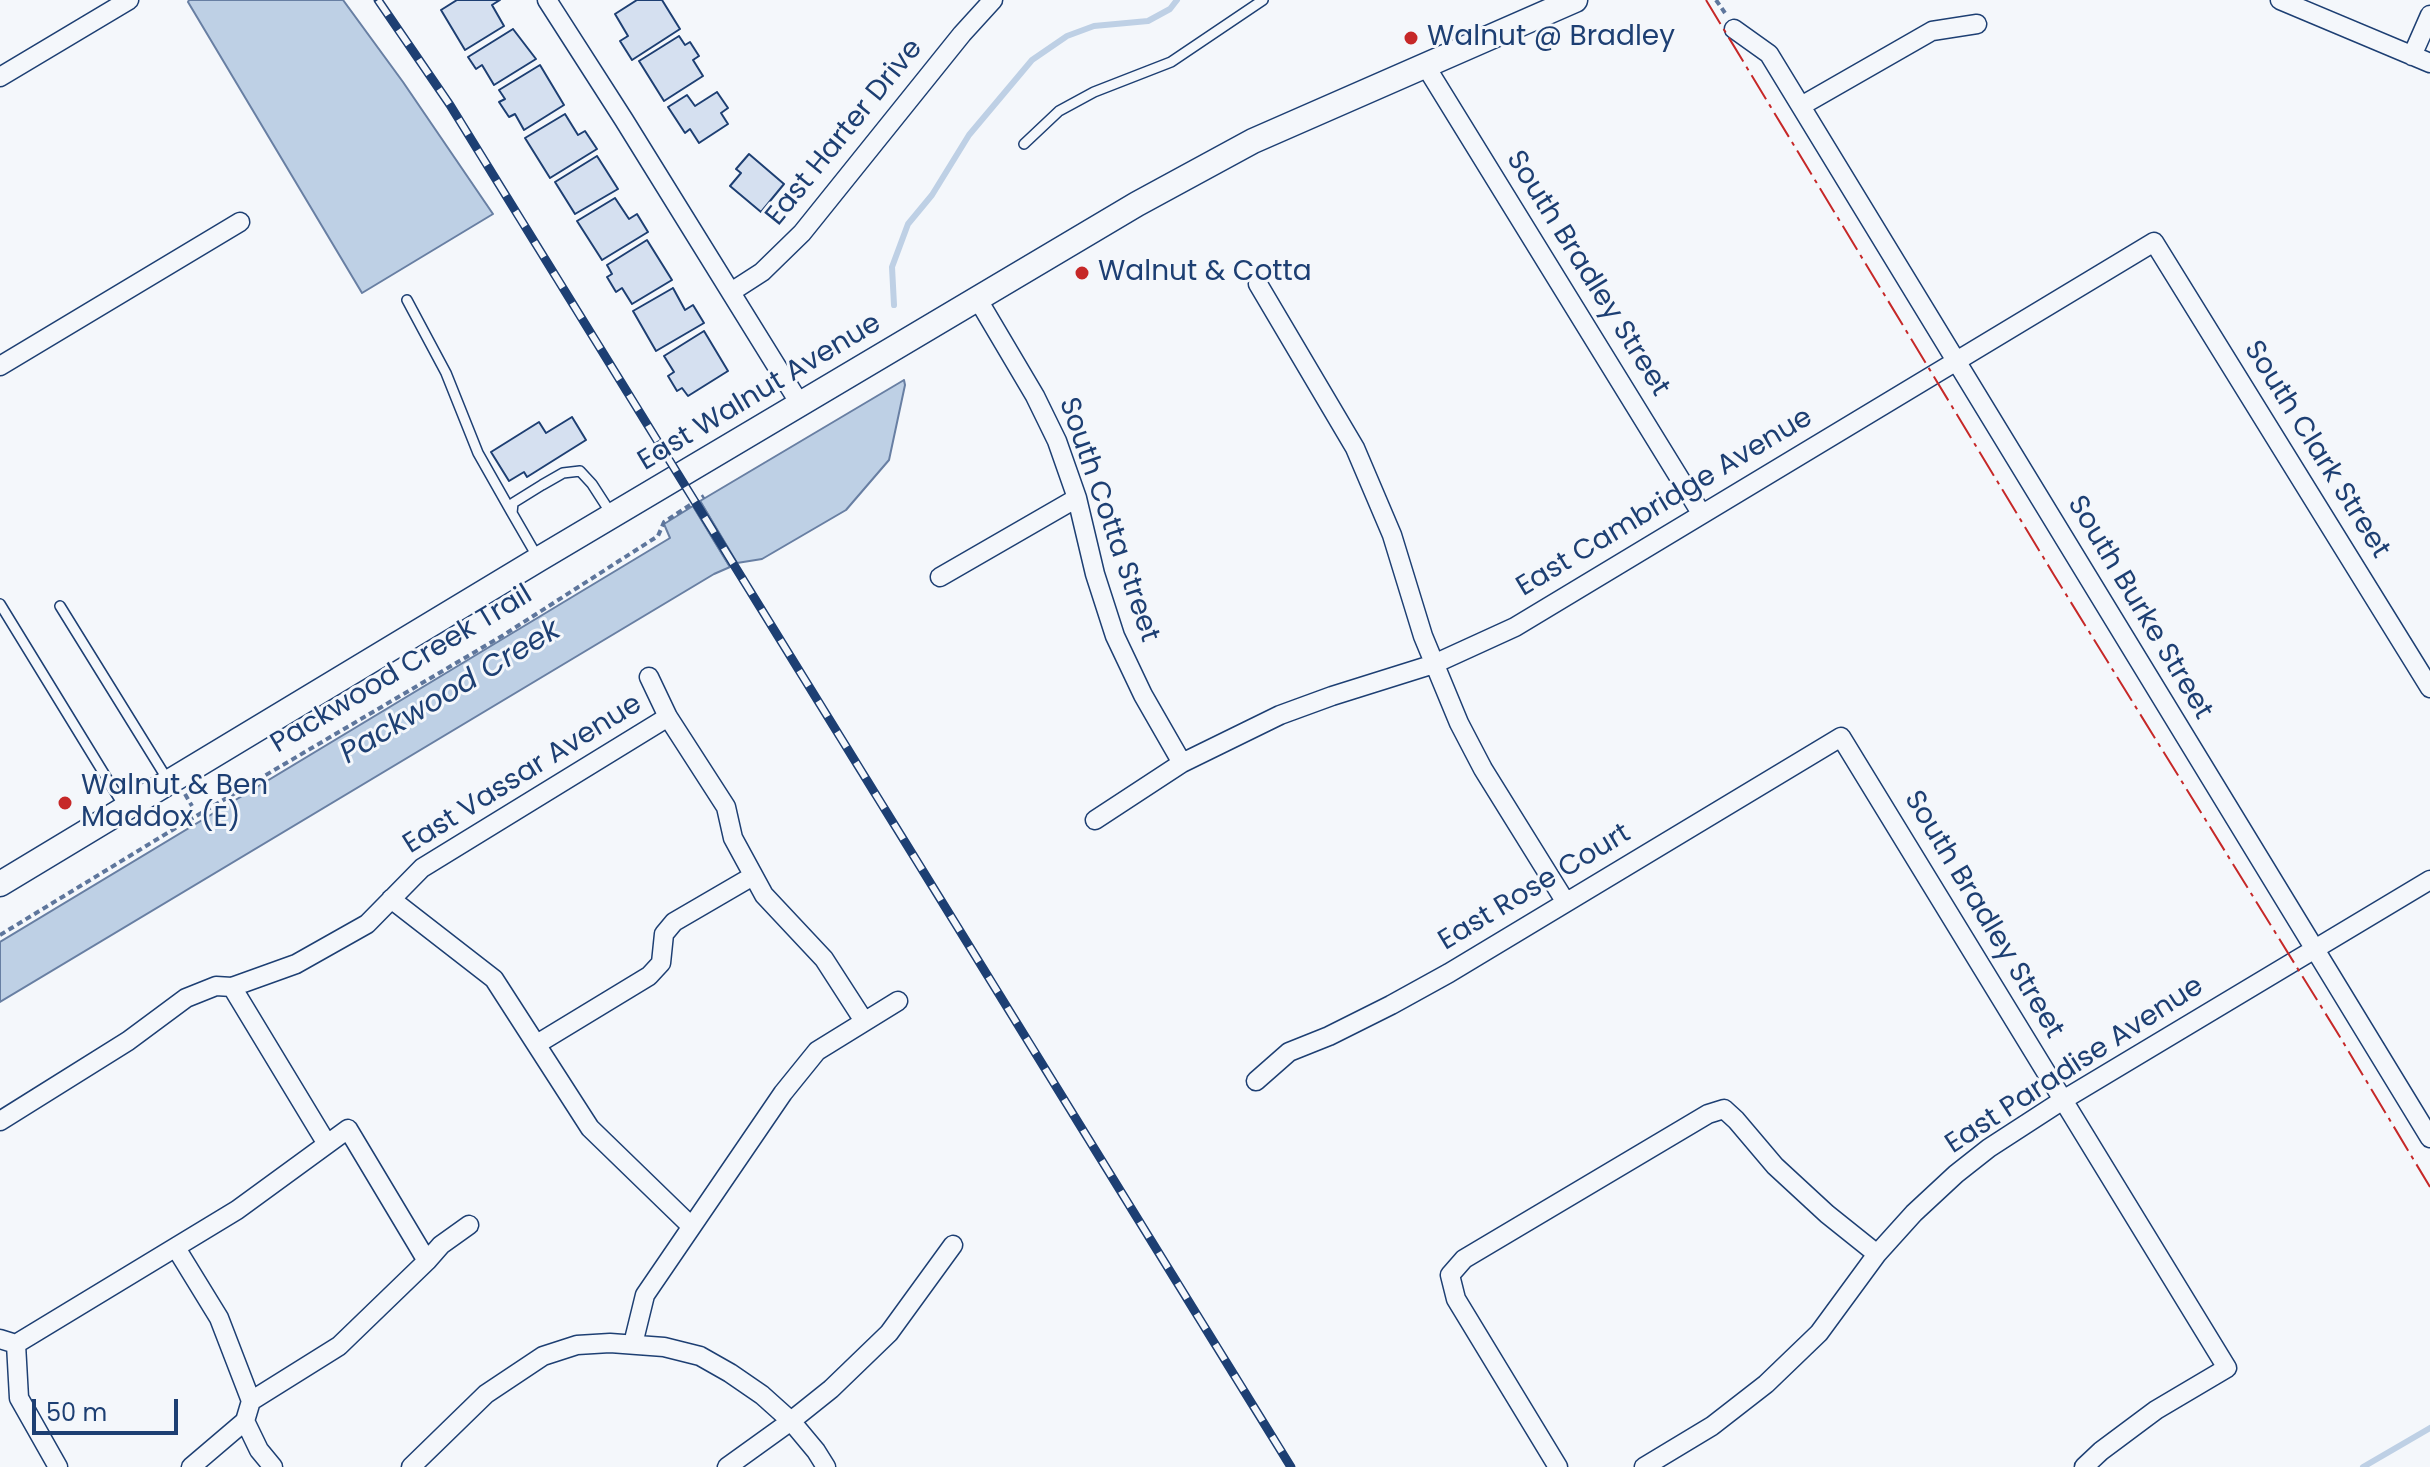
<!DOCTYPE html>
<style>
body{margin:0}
#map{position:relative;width:2430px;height:1467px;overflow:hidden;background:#f4f7fb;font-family:Poppins,sans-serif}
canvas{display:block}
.scale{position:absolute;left:32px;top:1399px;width:146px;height:36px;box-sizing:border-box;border:4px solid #1d3f73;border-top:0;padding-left:10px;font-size:24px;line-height:28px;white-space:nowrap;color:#1d3f73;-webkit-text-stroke:6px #f4f7fb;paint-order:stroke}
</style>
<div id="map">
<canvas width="2430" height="1467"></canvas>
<div class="scale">50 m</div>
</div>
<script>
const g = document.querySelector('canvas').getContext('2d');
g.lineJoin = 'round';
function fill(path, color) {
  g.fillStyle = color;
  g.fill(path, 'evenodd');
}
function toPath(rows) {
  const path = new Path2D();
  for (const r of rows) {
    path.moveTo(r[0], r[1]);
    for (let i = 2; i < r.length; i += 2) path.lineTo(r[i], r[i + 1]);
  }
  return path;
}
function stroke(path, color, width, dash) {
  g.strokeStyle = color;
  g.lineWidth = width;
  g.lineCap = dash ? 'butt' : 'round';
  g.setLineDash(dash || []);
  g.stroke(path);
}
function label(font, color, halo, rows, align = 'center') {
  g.font = font + ' Poppins,sans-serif';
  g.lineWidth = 6;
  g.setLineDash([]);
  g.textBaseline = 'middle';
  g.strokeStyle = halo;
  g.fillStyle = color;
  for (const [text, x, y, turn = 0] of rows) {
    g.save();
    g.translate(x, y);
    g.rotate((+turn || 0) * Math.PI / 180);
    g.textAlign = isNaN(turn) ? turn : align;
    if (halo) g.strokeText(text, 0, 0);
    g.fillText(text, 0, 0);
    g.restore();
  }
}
const water = toPath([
 [189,0,343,0,403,82,493,214,362,293,188,2,189,0],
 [904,380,905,385,889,460,846,510,762,559,737,563,700,501,904,380],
 [693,506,730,567,714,574,0,1002,0,942,670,538,664,524,693,506]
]);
fill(water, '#bed0e5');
stroke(water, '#687fa3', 2);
const pier = toPath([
 [700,501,737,563,730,567,693,506,696,504,715,535,697,504,700,501]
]);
fill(pier, '#f4f7fb');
stroke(pier, '#687fa3', 2);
stroke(toPath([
 [894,305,892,267,908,224,932,195,969,135,1032,60,1067,36,1094,26,1148,21,1170,9,1177,0],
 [2363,1467,2430,1428]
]), '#bed0e5', 6);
const building = toPath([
 [457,0,500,0,492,5,504,26,465,50,441,10,457,0],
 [637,0,662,0,680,29,632,60,620,41,628,36,615,14,637,0],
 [513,29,536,59,494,85,482,65,476,69,468,57,513,29],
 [679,36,685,45,690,42,699,56,693,60,703,76,664,101,639,61,679,36],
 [540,65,564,105,524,130,515,114,509,117,499,102,505,99,499,90,540,65],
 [717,92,728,108,721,113,728,124,699,143,690,129,685,133,668,107,687,95,695,106,717,92],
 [565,114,578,135,585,131,597,149,550,178,525,138,565,114],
 [749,154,784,184,761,212,730,186,741,173,736,169,749,154],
 [597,156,618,189,575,214,555,182,597,156],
 [615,198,629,219,637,214,648,232,602,260,577,221,615,198],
 [647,240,672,280,632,304,622,288,616,292,607,277,612,274,607,265,647,240],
 [673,288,685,310,693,305,704,323,656,351,633,311,673,288],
 [704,331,728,371,688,396,682,388,677,391,668,376,674,372,664,356,704,331],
 [572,417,586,440,527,477,524,472,509,481,491,452,539,422,546,433,572,417]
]);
fill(building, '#d5e0f0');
stroke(building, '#1d3f73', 2);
const service = toPath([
 [1024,144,1059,111,1094,92,1171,62,1263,0],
 [407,300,446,373,478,453,512,513],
 [538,558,512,513,513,503,542,485,563,473,580,471,592,484,612,515],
 [0,604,125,808],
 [60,606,169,782]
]);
const minor = toPath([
 [547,0,624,120,800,404],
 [2280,0,2430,63],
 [1734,29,1769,54,2430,1138],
 [2412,56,2430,15],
 [1425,65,1701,513],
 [0,77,129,0],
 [1801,106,1932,31,1977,24],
 [1258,284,1355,448,1392,535,1423,636,1459,723,1483,769,1565,901],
 [731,292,762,272,802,233,962,34,993,0],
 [977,298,1035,396,1057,441,1077,498,1095,574,1115,636,1143,695,1182,763],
 [0,366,240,222],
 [940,577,1077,498],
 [649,677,668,717,726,807,733,838,764,895,824,959,864,1021],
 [1095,820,1182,763,1280,715,1332,696,1434,664,1515,627,2154,242,2430,688],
 [391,899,494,979,590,1128,691,1226],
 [232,987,327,1144],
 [537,1044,649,976,661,963,664,934,674,922,753,876],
 [1256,1081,1289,1052,1329,1036,1391,1005,1449,973,1841,737,2227,1368,2156,1410,2101,1451,2084,1467],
 [0,1121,128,1041,186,998,216,986,232,987,296,964,367,924,422,868,668,717],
 [176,1248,219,1318,251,1401,245,1421,259,1450,273,1467],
 [0,1339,16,1344,19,1398,58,1467],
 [16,1344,237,1210,348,1129,427,1261],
 [633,1344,645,1295,783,1093,817,1051,898,1001],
 [251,1401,339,1346,427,1261,441,1245,469,1225],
 [191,1467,245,1421],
 [411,1467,486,1394,543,1356,577,1345,610,1343,664,1347,700,1356,730,1373,762,1395,791,1421,816,1451,826,1467],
 [727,1467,791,1421,831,1389,889,1333,953,1245],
 [1558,1467,1456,1299,1450,1275,1464,1259,1708,1114,1724,1109,1736,1120,1775,1166,1827,1214,1877,1254],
 [1644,1467,1712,1426,1766,1384,1819,1333,1877,1254,1914,1213,1956,1174,1989,1148,2063,1100,2430,880]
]);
const secondary = toPath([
 [0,884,539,559,1137,204,1253,141,1575,0]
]);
stroke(service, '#1d3f73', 12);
stroke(minor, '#1d3f73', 21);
stroke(secondary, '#1d3f73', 27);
stroke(toPath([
 [1716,0,1725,13],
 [185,794,192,806],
 [0,935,169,832,502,636,658,536,664,522,704,496]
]), '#5e769c', 4, [6, 4]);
stroke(service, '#f4f7fb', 9);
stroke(minor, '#f4f7fb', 18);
stroke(secondary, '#f4f7fb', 24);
const rail = toPath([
 [378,0,450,105,1291,1467]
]);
stroke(rail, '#1d3f73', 9);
stroke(rail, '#f4f7fb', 6, [18]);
stroke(toPath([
 [1706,0,2054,575,2340,1037,2430,1187]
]), '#c62828', 2, [28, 6, 4, 6]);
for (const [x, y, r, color] of [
 [1411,38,8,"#c62828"],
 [1082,273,8,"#c62828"],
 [65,803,8,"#c62828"]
]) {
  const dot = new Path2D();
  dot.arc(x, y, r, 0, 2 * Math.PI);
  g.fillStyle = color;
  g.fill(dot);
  stroke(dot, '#f4f7fb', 3);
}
label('28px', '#1d3f73', '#f4f7fb', [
 ["Walnut @ Bradley",1427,38],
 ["Walnut & Cotta",1098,273],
 ["Walnut & Ben",81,787],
 ["Maddox (E)",81,819]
], 'left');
label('28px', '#1d3f73', '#f4f7fb', [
 ["East Harter Drive",845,133,-51],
 ["South Bradley Street",1587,274,58],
 ["East Walnut Avenue",760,393,-31],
 ["South Clark Street",2316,450,58],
 ["East Cambridge Avenue",1665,503,-31],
 ["South Cotta Street",1108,520,71],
 ["South Burke Street",2139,608,59],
 ["Packwood Creek Trail",402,670,-31],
 ["East Vassar Avenue",523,775,-32],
 ["East Rose Court",1535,888,-31],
 ["South Bradley Street",1983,915,59],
 ["East Paradise Avenue",2075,1066,-33]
]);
label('italic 30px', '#1d3f73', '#f4f7fb', [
 ["Packwood Creek",451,693,-31]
]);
</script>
